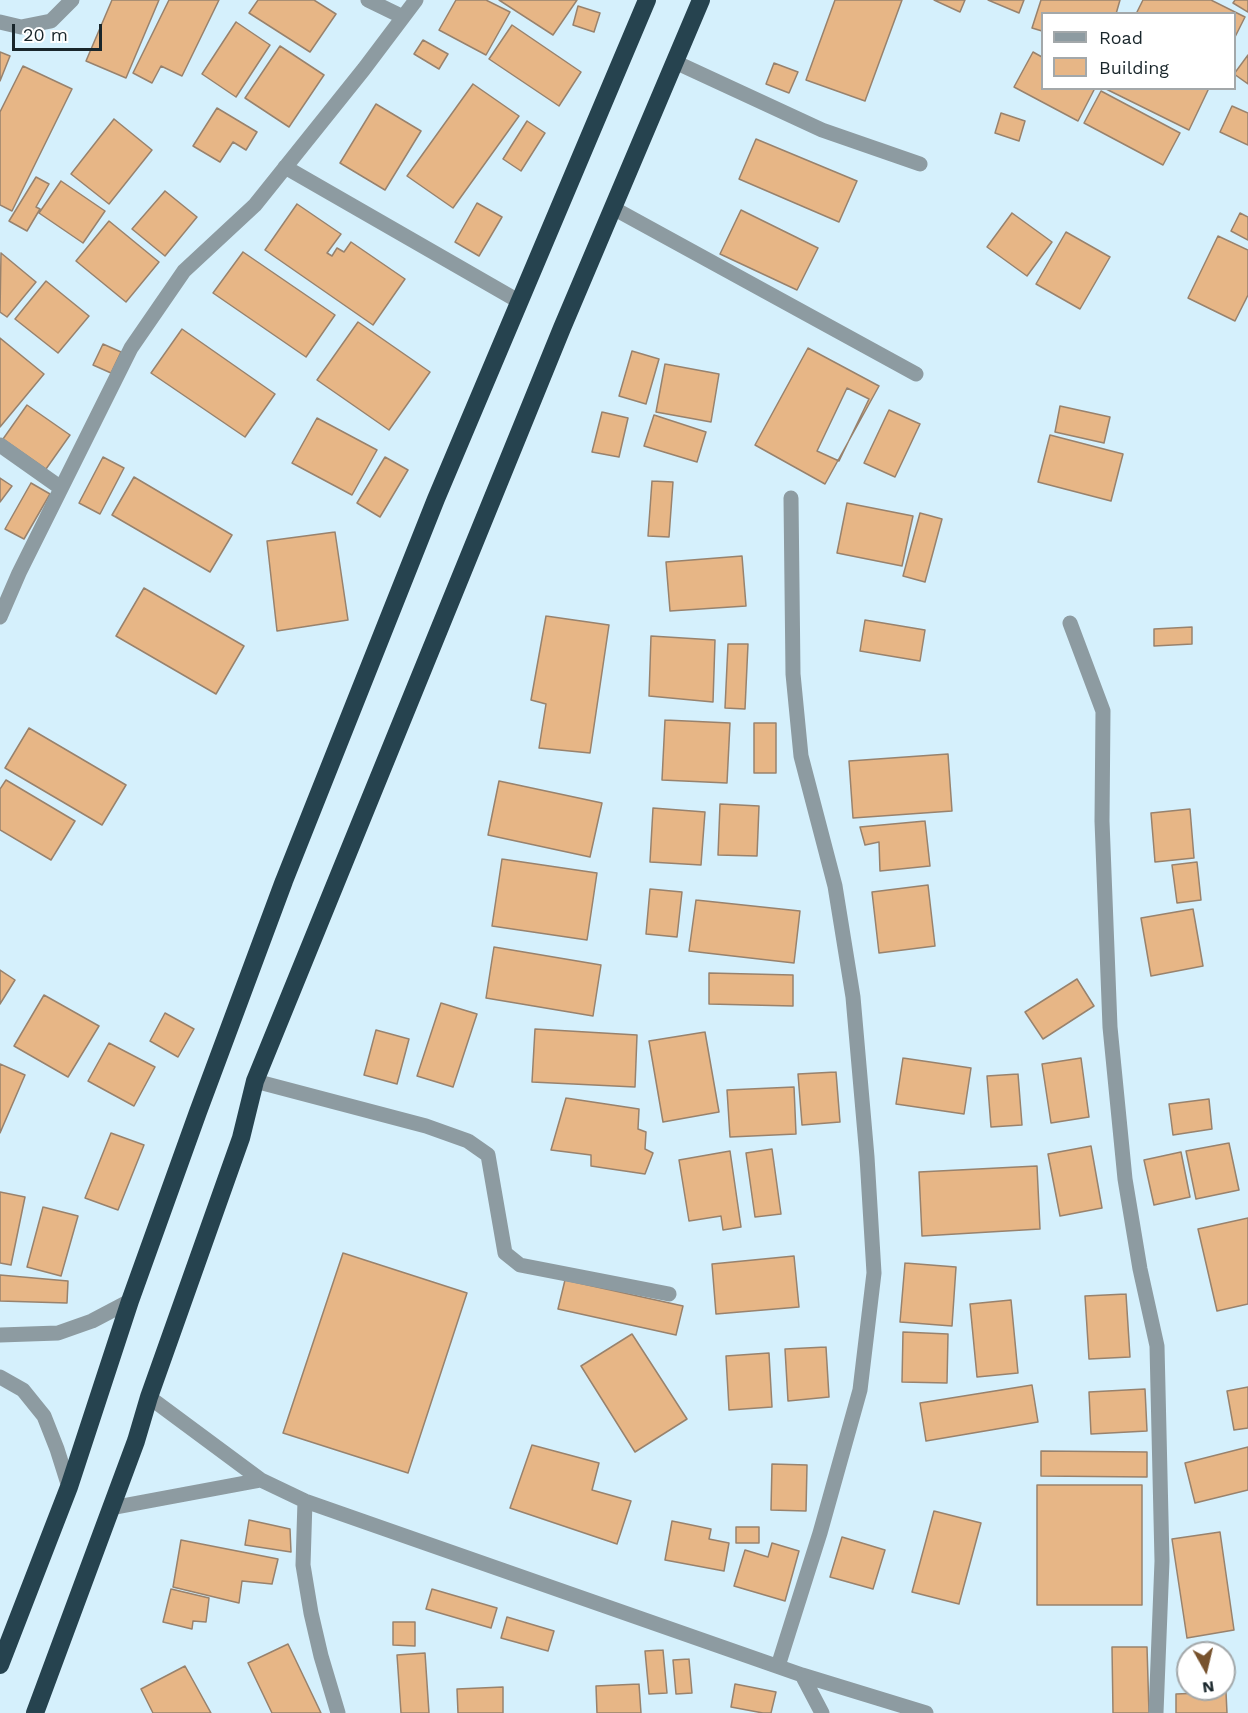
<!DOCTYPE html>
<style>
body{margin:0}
#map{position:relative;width:1248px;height:1713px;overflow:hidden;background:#d5f0fc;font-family:"Work Sans",sans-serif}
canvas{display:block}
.legend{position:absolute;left:1041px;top:12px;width:195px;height:78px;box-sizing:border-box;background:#fff;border:2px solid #a3a8aa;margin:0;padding:8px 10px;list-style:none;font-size:18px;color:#19262b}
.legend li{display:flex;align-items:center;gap:12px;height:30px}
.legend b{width:30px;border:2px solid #a3a8aa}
.north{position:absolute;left:1176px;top:1641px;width:60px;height:60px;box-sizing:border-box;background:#fff;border:2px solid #a3a8aa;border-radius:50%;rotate:172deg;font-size:16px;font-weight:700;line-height:24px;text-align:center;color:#19262b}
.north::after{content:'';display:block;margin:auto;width:21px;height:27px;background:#77522d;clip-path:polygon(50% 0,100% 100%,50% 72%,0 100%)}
.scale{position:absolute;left:12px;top:24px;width:90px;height:27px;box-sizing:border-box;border:3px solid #19262b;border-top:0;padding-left:8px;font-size:18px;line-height:21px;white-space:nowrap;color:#19262b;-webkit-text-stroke:4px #fff;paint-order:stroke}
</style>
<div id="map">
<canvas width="1248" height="1713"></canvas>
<ul class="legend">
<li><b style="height:8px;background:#8d9ba1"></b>Road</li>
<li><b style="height:16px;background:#e7b686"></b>Building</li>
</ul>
<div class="north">N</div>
<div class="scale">20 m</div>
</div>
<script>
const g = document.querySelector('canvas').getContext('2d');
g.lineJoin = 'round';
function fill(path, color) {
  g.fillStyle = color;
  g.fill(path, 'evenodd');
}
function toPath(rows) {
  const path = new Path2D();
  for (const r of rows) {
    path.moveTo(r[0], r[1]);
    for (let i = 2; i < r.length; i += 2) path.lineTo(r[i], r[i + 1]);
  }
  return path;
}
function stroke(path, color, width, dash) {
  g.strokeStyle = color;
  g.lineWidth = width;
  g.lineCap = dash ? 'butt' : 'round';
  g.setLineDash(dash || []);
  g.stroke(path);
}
const building = toPath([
 [112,0,159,0,126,78,86,61,112,0],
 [169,0,219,0,182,76,161,66,152,83,133,73,169,0],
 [258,0,314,0,336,14,310,52,249,13,258,0],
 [456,0,486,0,510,12,486,55,439,30,456,0],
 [499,0,577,0,553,35,499,0],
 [835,0,902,0,865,101,806,80,835,0],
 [934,0,965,0,960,12,934,0],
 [988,0,1024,0,1019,13,988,0],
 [1041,0,1120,0,1116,14,1042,14,1042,31,1032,28,1041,0],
 [1143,0,1211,0,1245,17,1234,39,1234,14,1136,14,1143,0],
 [1235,0,1248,0,1248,12,1233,3,1235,0],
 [578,6,600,13,594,32,573,25,578,6],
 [236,22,270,45,236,97,202,74,236,22],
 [512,25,581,72,559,106,489,59,512,25],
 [423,40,448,54,439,69,414,54,423,40],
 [280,46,324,75,289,127,245,98,280,46],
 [0,52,10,56,0,81,0,52],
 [1033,52,1042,57,1042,88,1095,88,1078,121,1014,87,1033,52],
 [1248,55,1248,84,1234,74,1248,55],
 [774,63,798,72,789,93,766,84,774,63],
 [23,66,72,89,12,211,0,205,0,112,23,66],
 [473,84,519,116,453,208,407,176,473,84],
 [1104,88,1209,88,1189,130,1104,88],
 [1101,91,1180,133,1163,165,1084,123,1101,91],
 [376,104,421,131,385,190,340,163,376,104],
 [1232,106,1248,113,1248,145,1220,132,1232,106],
 [217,108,257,132,246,150,233,142,220,162,193,146,217,108],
 [1001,113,1025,121,1019,141,995,133,1001,113],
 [114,119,152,150,109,204,71,174,114,119],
 [527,121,545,133,521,171,503,159,527,121],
 [756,139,857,181,839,222,739,179,756,139],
 [36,177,49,184,36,207,40,209,27,231,9,221,36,177],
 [61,181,105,211,83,243,39,213,61,181],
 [165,191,197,217,165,256,132,229,165,191],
 [477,203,502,217,479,256,455,242,477,203],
 [297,204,341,234,327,253,332,256,337,248,344,252,351,242,405,279,373,325,265,250,297,204],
 [741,210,818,248,797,290,720,254,741,210],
 [1012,213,1052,242,1027,276,987,247,1012,213],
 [1240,213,1248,217,1248,240,1231,231,1240,213],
 [109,221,159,262,126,302,76,261,109,221],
 [1066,232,1110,257,1080,309,1036,284,1066,232],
 [1218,236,1248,250,1248,295,1235,321,1188,298,1218,236],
 [243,252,335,315,306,357,213,293,243,252],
 [1,253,36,282,7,317,0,312,1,253],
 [46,281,89,316,58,353,15,319,46,281],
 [358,322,430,372,389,430,317,380,358,322],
 [182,329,275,394,245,437,151,373,182,329],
 [0,338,44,374,0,427,0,338],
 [103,344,121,352,111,373,93,365,103,344],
 [808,348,879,386,825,484,755,445,808,348],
 [632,351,659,359,646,404,619,396,632,351],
 [665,364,719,374,711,422,656,412,665,364],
 [847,388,869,399,839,461,817,451,847,388],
 [27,405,70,435,46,469,3,439,27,405],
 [1060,406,1110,417,1104,443,1055,432,1060,406],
 [889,410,920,424,895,477,864,463,889,410],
 [602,412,628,418,619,457,592,452,602,412],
 [654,415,706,432,697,462,644,446,654,415],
 [317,418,377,450,352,495,292,463,317,418],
 [1050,435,1123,454,1111,501,1038,482,1050,435],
 [103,457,124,468,100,514,79,503,103,457],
 [385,457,408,470,380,517,357,503,385,457],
 [134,477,232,535,210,572,112,515,134,477],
 [0,478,12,486,0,502,0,478],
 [652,481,673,482,669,537,648,536,652,481],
 [31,483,50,494,24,539,5,529,31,483],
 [847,503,913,516,902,566,837,553,847,503],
 [920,513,942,519,925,582,903,576,920,513],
 [335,532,348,620,277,631,267,541,335,532],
 [742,556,746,606,670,611,666,562,742,556],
 [144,588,244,646,216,694,116,636,144,588],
 [546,616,609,625,590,753,539,748,546,704,531,700,546,616],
 [865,620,925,630,920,661,860,651,865,620],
 [1192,627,1192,644,1154,646,1154,629,1192,627],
 [651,636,715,640,713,702,649,696,651,636],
 [728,644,748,644,745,709,725,708,728,644],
 [665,720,730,723,727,783,662,780,665,720],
 [754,723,776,723,776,773,754,773,754,723],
 [29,728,126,785,102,825,5,768,29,728],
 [948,754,952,811,853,818,849,761,948,754],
 [6,780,75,821,51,860,0,830,0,789,6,780],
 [499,781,602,803,590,857,488,835,499,781],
 [720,804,759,806,757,856,718,855,720,804],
 [653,808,705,812,701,865,650,862,653,808],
 [1190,809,1194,858,1155,862,1151,813,1190,809],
 [925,821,930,866,880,871,879,842,865,845,860,827,925,821],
 [502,859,597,873,587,940,492,926,502,859],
 [1197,862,1201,900,1177,903,1172,865,1197,862],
 [928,885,935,946,879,953,872,892,928,885],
 [650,889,682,892,677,937,646,934,650,889],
 [696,900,800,911,794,963,689,951,696,900],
 [1193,909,1203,966,1151,976,1141,918,1193,909],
 [494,947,601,965,593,1016,486,998,494,947],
 [0,970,15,980,0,1004,0,970],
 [709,973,793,975,793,1006,709,1004,709,973],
 [1077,979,1094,1006,1043,1039,1025,1012,1077,979],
 [44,995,99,1026,68,1077,14,1046,44,995],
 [441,1003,477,1014,453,1087,417,1076,441,1003],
 [165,1013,194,1029,178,1057,150,1041,165,1013],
 [535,1029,637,1035,635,1087,532,1082,535,1029],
 [376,1030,409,1039,397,1084,364,1075,376,1030],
 [705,1032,719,1112,663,1122,649,1041,705,1032],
 [109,1043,155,1067,134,1106,88,1081,109,1043],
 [903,1058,971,1068,964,1114,896,1104,903,1058],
 [1081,1058,1089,1117,1051,1123,1042,1064,1081,1058],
 [0,1064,25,1075,0,1133,0,1064],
 [836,1072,840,1122,802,1125,798,1074,836,1072],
 [1018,1074,1022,1125,991,1127,987,1076,1018,1074],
 [794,1087,796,1134,730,1137,727,1090,794,1087],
 [566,1098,639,1109,638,1129,646,1132,645,1149,653,1153,645,1174,591,1166,591,1155,551,1150,566,1098],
 [1209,1099,1212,1129,1173,1135,1169,1104,1209,1099],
 [111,1133,144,1145,118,1210,85,1198,111,1133],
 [1229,1143,1239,1190,1196,1199,1186,1151,1229,1143],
 [1091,1146,1102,1208,1060,1216,1048,1154,1091,1146],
 [772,1149,781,1214,755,1217,746,1153,772,1149],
 [730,1151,741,1227,723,1230,721,1216,689,1221,679,1160,730,1151],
 [1181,1152,1190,1197,1154,1205,1144,1160,1181,1152],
 [1037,1166,1040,1229,922,1236,919,1172,1037,1166],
 [0,1192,25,1197,11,1265,0,1263,0,1192],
 [43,1207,78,1216,61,1276,27,1267,43,1207],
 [1248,1218,1248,1304,1217,1311,1198,1229,1248,1218],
 [343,1253,467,1293,408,1473,283,1433,343,1253],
 [794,1256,799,1307,716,1314,712,1264,794,1256],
 [905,1263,956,1267,952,1326,900,1322,905,1263],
 [0,1275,68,1281,67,1303,0,1301,0,1275],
 [565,1280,683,1306,676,1335,558,1309,565,1280],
 [1126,1294,1130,1357,1089,1359,1085,1296,1126,1294],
 [1011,1300,1018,1373,977,1377,970,1304,1011,1300],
 [903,1332,948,1334,947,1383,902,1382,903,1332],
 [632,1334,687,1419,635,1452,581,1366,632,1334],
 [826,1347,829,1397,788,1401,785,1349,826,1347],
 [769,1353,772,1407,729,1410,726,1356,769,1353],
 [1032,1385,1038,1422,926,1441,920,1403,1032,1385],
 [1248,1387,1248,1428,1234,1430,1227,1391,1248,1387],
 [1145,1389,1147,1431,1091,1434,1089,1392,1145,1389],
 [532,1445,599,1463,592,1490,631,1501,617,1544,510,1508,532,1445],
 [1248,1447,1248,1490,1195,1503,1185,1463,1248,1447],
 [1041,1451,1147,1452,1147,1477,1041,1476,1041,1451],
 [772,1464,807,1465,806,1511,771,1510,772,1464],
 [1037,1485,1142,1485,1142,1605,1037,1605,1037,1485],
 [934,1511,981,1523,959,1604,912,1592,934,1511],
 [249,1520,290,1529,291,1552,245,1545,249,1520],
 [672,1521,711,1529,709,1539,729,1543,724,1571,665,1560,672,1521],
 [736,1527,759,1527,759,1543,736,1543,736,1527],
 [1220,1532,1234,1630,1187,1638,1172,1539,1220,1532],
 [842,1537,885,1550,873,1589,830,1577,842,1537],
 [181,1540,278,1559,272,1584,242,1581,239,1603,173,1587,181,1540],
 [772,1543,799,1551,785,1601,734,1586,745,1550,768,1557,772,1543],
 [171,1589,209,1598,206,1622,193,1621,192,1629,163,1622,171,1589],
 [432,1589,497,1608,491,1628,426,1609,432,1589],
 [507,1617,554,1631,548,1651,501,1638,507,1617],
 [393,1622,415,1622,415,1646,393,1645,393,1622],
 [288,1644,321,1713,272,1713,248,1663,288,1644],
 [1112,1647,1147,1647,1149,1713,1113,1713,1112,1647],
 [663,1650,667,1693,649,1694,645,1651,663,1650],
 [425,1653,429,1713,401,1713,397,1655,425,1653],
 [689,1659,692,1693,676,1694,673,1660,689,1659],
 [185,1666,211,1713,153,1713,141,1689,185,1666],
 [639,1684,641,1713,597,1713,596,1686,639,1684],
 [735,1684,776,1692,771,1713,763,1713,731,1707,735,1684],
 [503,1687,503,1713,458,1713,457,1689,503,1687],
 [1226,1692,1227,1713,1176,1713,1176,1694,1226,1692]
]);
fill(building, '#e7b686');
stroke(building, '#98826d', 1.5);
stroke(toPath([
 [368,0,403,17],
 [0,22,21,27,51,21,72,0],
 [675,62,822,130,920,164],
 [285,167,520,302],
 [613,208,916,374],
 [0,445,61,488],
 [0,617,19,573,131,348,184,271,255,205,364,69,416,0],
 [1070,623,1103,711,1102,821,1110,1027,1125,1179,1140,1269,1157,1346,1162,1561,1156,1713],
 [255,1081,426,1126,468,1141,488,1155,505,1253,520,1265,669,1294],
 [0,1335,58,1333,92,1321,130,1301],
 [0,1377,23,1390,44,1416,57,1449,69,1487],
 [149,1397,261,1480,305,1501,802,1675,926,1713],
 [305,1501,303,1565,311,1613,321,1656,338,1713],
 [111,1508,261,1480],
 [778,1666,820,1533,860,1390,874,1273,867,1157,853,997,835,886,801,756,793,674,791,498],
 [802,1675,822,1713]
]), '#8d9ba1', 15);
stroke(toPath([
 [0,1665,69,1487,130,1301,198,1112,284,881,436,499,647,0],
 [35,1713,136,1441,149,1397,241,1138,255,1081,562,328,701,0]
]), '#26434f', 18);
</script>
